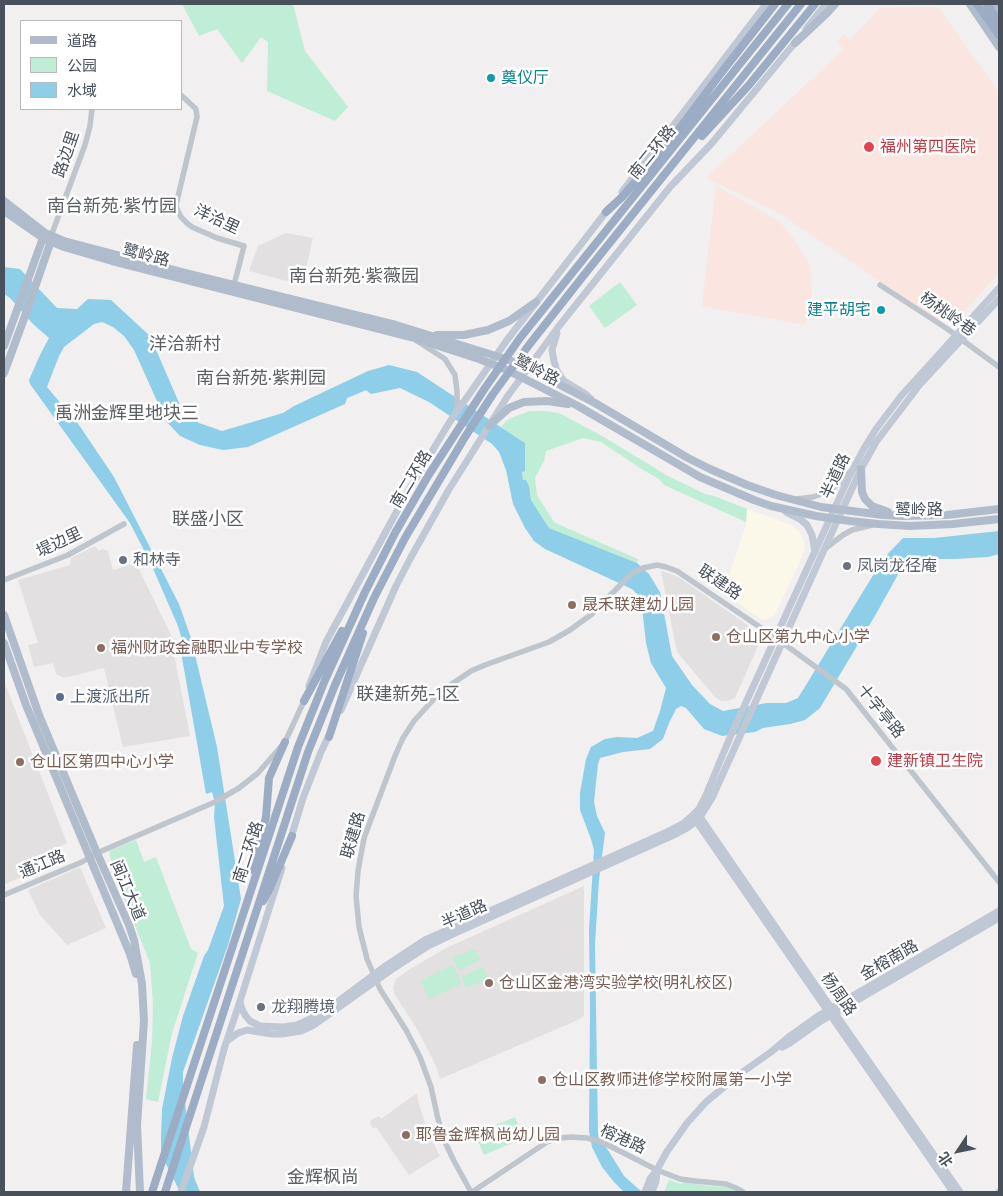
<!DOCTYPE html>
<meta charset="utf-8">
<style>
body{margin:0}
#map{position:relative;width:1003px;height:1196px;overflow:hidden;background:#f1efef;font-family:Barlow,"Noto Sans SC",sans-serif}
canvas{display:block}
.frame{position:absolute;inset:0;border:5px solid #48505b;pointer-events:none}
.legend{position:absolute;left:20px;top:20px;width:162px;height:90px;box-sizing:border-box;background:#fff;border:1px solid #b6b9bd;margin:0;padding:6px 9px;list-style:none;font-size:15px;color:#48505b}
.legend li{display:flex;align-items:center;gap:10px;height:25px}
.legend b{width:25px;border:1px solid #b6b9bd}
.north{position:absolute;left:933px;top:1126px;width:50px;height:50px;-webkit-text-stroke:4px #fff;paint-order:stroke;rotate:236deg;font-size:14px;font-weight:700;line-height:20px;text-align:center;color:#48505b}
.north::after{content:'';display:block;margin:auto;width:18px;height:22px;background:#48505b;clip-path:polygon(50% 0,100% 100%,50% 72%,0 100%)}
</style>
<div id="map">
<canvas width="1003" height="1196"></canvas>
<div class="frame"></div>
<ul class="legend">
<li><b style="height:6px;background:#b0bccc"></b>道路</li>
<li><b style="height:14px;background:#bfedd5"></b>公园</li>
<li><b style="height:14px;background:#8ecee8"></b>水域</li>
</ul>
<div class="north">北</div>
</div>
<script>
const g = document.querySelector('canvas').getContext('2d');
g.lineJoin = 'round';
function fill(path, color) {
  g.fillStyle = color;
  g.fill(path, 'evenodd');
}
function toPath(rows) {
  const path = new Path2D();
  for (const r of rows) {
    path.moveTo(r[0], r[1]);
    for (let i = 2; i < r.length; i += 2) path.lineTo(r[i], r[i + 1]);
  }
  return path;
}
function stroke(path, color, width, dash) {
  g.strokeStyle = color;
  g.lineWidth = width;
  g.lineCap = dash ? 'butt' : 'round';
  g.setLineDash(dash || []);
  g.stroke(path);
}
function label(font, color, halo, rows, align = 'center') {
  g.font = font + ' Barlow,"Noto Sans SC",sans-serif';
  g.lineWidth = 5;
  g.setLineDash([]);
  g.textBaseline = 'middle';
  g.strokeStyle = halo;
  g.fillStyle = color;
  for (const [text, x, y, turn = 0] of rows) {
    g.save();
    g.translate(x, y);
    g.rotate((+turn || 0) * Math.PI / 180);
    g.textAlign = isNaN(turn) ? turn : align;
    if (halo) g.strokeText(text, 0, 0);
    g.fillText(text, 0, 0);
    g.restore();
  }
}
fill(toPath([
 [747,509,792,525,799,531,804,542,805,548,800,561,775,615,765,620,761,619,723,593,746,525]
]), '#fbf7e9');
fill(toPath([
 [286,233,313,238,302,285,249,271,258,246],
 [95,546,99,551,102,549,108,551,113,570,136,563,170,633,190,736,123,747,104,668,64,678,56,674,53,663,34,667,28,645,38,643,18,580,70,565,71,558],
 [661,571,668,573,680,578,753,629,758,636,759,639,758,646,735,698,727,701,721,701,715,697,677,652],
 [4,681,67,843,34,858,39,870,5,884,4,882],
 [80,867,106,928,67,945,40,915,28,890],
 [584,886,584,1016,578,1020,440,1079,437,1068,430,1054,417,1029,395,995,393,988,396,979,410,969,446,948],
 [417,1093,419,1104,428,1133,440,1156,409,1175,376,1127,373,1129,370,1123,371,1120,379,1116,381,1119]
]), '#e2e0e0');
fill(toPath([
 [938,7,999,92,999,273,960,316,955,319,945,321,937,319,903,298,855,264,779,213,706,178,844,49,837,42,844,35,850,40,880,8],
 [716,186,778,220,793,238,810,265,812,295,805,325,702,306]
]), '#fae5e0');
fill(toPath([
 [182,4,293,4,305,51,348,107,335,121,267,91,268,42,261,37,242,63,217,29,199,36],
 [620,282,637,305,605,328,589,306],
 [530,411,546,411,558,413,563,415,602,436,668,476,705,494,714,496,747,509,746,522,664,485,659,479,643,470,601,442,583,438,546,451,544,461,535,478,537,495,554,522,562,526,638,559,637,563,549,528,531,500,530,492,523,480,522,471,525,471,525,443,501,427,506,421,511,418],
 [136,840,144,862,156,857,191,949,198,953,172,1033,158,1102,146,1099,152,1042,153,1003,150,963,115,876,109,851],
 [475,949,480,960,459,970,453,958],
 [453,965,461,984,429,999,421,980],
 [483,967,488,978,467,988,461,977],
 [515,1117,524,1138,484,1155,475,1134],
 [669,1180,681,1184,683,1182,708,1186,727,1187,737,1192,664,1192]
]), '#bfedd5');
fill(toPath([
 [4,267,20,269,57,308,77,309,88,299,111,300,150,336,180,405,199,423,222,431,283,413,294,406,368,371,389,365,417,372,525,443,525,471,522,472,523,480,526,480,529,486,531,500,549,528,637,563,649,574,660,592,672,656,692,685,710,704,723,711,767,703,786,703,798,698,883,559,903,538,934,538,999,531,999,554,988,557,955,559,923,559,905,562,876,614,820,708,805,720,790,724,763,728,755,732,722,736,704,729,686,708,681,706,676,709,669,723,663,739,650,749,623,752,600,758,598,764,594,802,597,816,605,833,599,880,595,944,598,1134,624,1176,642,1192,624,1192,614,1182,602,1167,592,1147,589,1131,590,1008,589,929,594,850,591,839,580,810,580,793,586,759,591,747,605,739,617,737,637,738,653,731,660,711,666,688,651,663,646,643,643,616,638,595,632,589,545,549,534,541,525,528,513,504,506,470,499,452,492,444,429,402,400,388,371,394,358,384,351,387,345,404,248,447,223,450,200,445,180,436,166,421,134,350,124,336,113,327,102,322,94,324,64,347,59,356,47,387,79,425,114,477,179,604,191,638,217,747,241,899,228,945,183,1072,183,1086,194,1177,200,1192,180,1192,161,1154,161,1138,162,1109,172,1058,183,1016,204,956,208,950,224,906,214,817,215,802,212,792,206,794,181,652,183,647,183,643,178,626,151,564,130,523,30,384,29,380,40,355,49,338,33,324,10,298,4,294]
]), '#8ecee8');
stroke(toPath([
 [337,397,368,384,374,382]
]), '#8ecee8', 10);
stroke(toPath([
 [181,95,196,109,197,117,176,205,177,209,181,217,188,224,192,227,217,238,244,246,234,285],
 [51,236,85,145,90,126,92,109],
 [880,285,946,328,999,367],
 [417,341,445,359,455,375,457,391,457,411],
 [796,499,813,497,825,493,839,484,850,472],
 [826,548,843,535,852,530,872,525],
 [4,580,68,555,124,524],
 [4,895,82,862,97,853,215,802,239,788,258,773,285,742,304,701],
 [471,1192,454,1161,445,1142,438,1119,431,1087,420,1057,406,1030,380,989,367,959,359,927,356,896,358,871,364,838,395,756,403,738,414,721,433,700,446,688,471,671,485,665,549,642,570,630,592,614,629,576,635,572,643,568,657,565,666,567,677,571,776,638,846,689,999,882],
 [472,1192,547,1142,558,1138,572,1137,587,1138,602,1142,657,1170,680,1179,695,1181,726,1184,736,1188,743,1192],
 [998,1192,999,1191]
]), '#bec5cd', 5.5);
stroke(toPath([
 [806,29,826,4],
 [622,192,690,104,766,4],
 [557,333,552,350,554,361,557,371,564,381,584,393,591,399],
 [786,512,800,519,807,525,812,535,815,552],
 [309,686,326,642,404,498,449,423,507,340,609,208],
 [341,710,396,586,410,559,448,491,507,397,559,326,670,187,712,143,798,39],
 [698,814,825,999,960,1192],
 [694,818,953,1192],
 [290,841,303,798,321,752,331,731],
 [240,1002,242,1009,245,1015,250,1021,260,1026,283,1027,297,1025,306,1021,324,1012,384,967,425,940,667,832,684,823,692,816,699,809,706,795,731,735,848,479,863,450,876,429,901,396,999,288],
 [227,1041,238,1033,247,1030,272,1034,282,1034,301,1031,314,1025,394,968,428,946,455,933,676,834,687,828,699,819,712,798,838,519,861,469,876,442,921,383,999,299],
 [782,1047,790,1043,821,1021,999,918],
 [181,1192,204,1127,224,1049,240,1001,282,868],
 [645,1192,650,1179,657,1170,666,1153,687,1123,706,1102,737,1076,771,1052,790,1036,818,1016,999,911],
 [652,1192,656,1181,657,1171]
]), '#c0c8d5', 7);
stroke(toPath([
 [970,4,999,47],
 [995,4,999,10],
 [795,43,827,13,835,4],
 [4,201,45,233,64,241,182,272,396,325,512,361,527,368,595,403,688,458,710,469,747,485,776,495,821,507,883,515,902,516,947,515,999,509],
 [4,211,43,238,64,247,112,261,411,337,479,359,507,370,578,406,700,477,754,500,771,506,816,516,850,521,878,524,910,526,953,524,999,519],
 [437,335,464,335,488,330,509,321,536,302],
 [4,346,44,235],
 [4,373,25,316,52,238],
 [489,426,509,408,524,402,547,401,568,404],
 [861,469,862,492,865,499,872,506,888,512],
 [4,615,39,715,97,853,129,925,134,940,142,984,144,1021,137,1125,140,1192],
 [4,643,26,705,130,954,136,974],
 [126,1192,137,1045]
]), '#b0bccc', 8);
stroke(toPath([
 [977,4,999,35],
 [987,4,999,23],
 [702,136,749,85,815,4],
 [606,212,622,197,665,148,718,77,775,4],
 [304,701,342,631],
 [329,737,363,633],
 [252,870,266,817,269,778,285,742],
 [263,901,270,888,292,836],
 [152,1192,298,747,325,680,365,592,395,533,428,476,485,388,520,338,788,4],
 [165,1192,308,752,335,685,374,598,405,538,465,437,493,394,529,345,584,275,801,4]
]), '#9cacc4', 8);
for (const [x, y, r, color] of [
 [491,78,5,"#0f9aa8"],
 [869,147,6,"#e0444e"],
 [881,310,5,"#0f9aa8"],
 [123,560,5,"#6b7280"],
 [847,566,5,"#6b7280"],
 [572,605,5,"#8d6e63"],
 [716,637,5,"#8d6e63"],
 [101,648,5,"#8d6e63"],
 [60,697,5,"#5c6f8a"],
 [876,761,6,"#e0444e"],
 [20,762,5,"#8d6e63"],
 [489,983,5,"#8d6e63"],
 [261,1007,5,"#6b7280"],
 [542,1080,5,"#8d6e63"],
 [406,1135,5,"#8d6e63"]
]) {
  const dot = new Path2D();
  dot.arc(x, y, r, 0, 2 * Math.PI);
  g.fillStyle = color;
  g.fill(dot);
  stroke(dot, '#fff', 2);
}
label('16px', '#0d838f', '#fff', [
 ["奠仪厅",501,78],
 ["建平胡宅",871,310,"right"]
], 'left');
label('16px', '#be3a42', '#fff', [
 ["福州第四医院",880,147],
 ["建新镇卫生院",887,761]
], 'left');
label('16px', '#48505b', '#fff', [
 ["南二环路",652,152,-51],
 ["路边里",66,154,-71],
 ["洋洽里",217,219,25],
 ["鹭岭路",146,255,14],
 ["杨桃岭巷",948,314,35],
 ["鹭岭路",537,370,27],
 ["半道路",835,476,-65],
 ["南二环路",411,479,-59],
 ["鹭岭路",919,510],
 ["堤边里",59,542,-25],
 ["联建路",720,582,34],
 ["十字亭路",881,711,51],
 ["联建路",353,835,-74],
 ["南二环路",248,852,-72],
 ["通江路",42,864,-23],
 ["闽江大道",128,890,67],
 ["半道路",464,914,-24],
 ["金榕南路",889,960,-30],
 ["杨周路",839,994,55],
 ["榕港路",623,1139,24]
]);
label('16px', '#5b616d', '#fff', [
 ["和林寺",133,560],
 ["凤岗龙径庵",857,566],
 ["龙翔腾境",271,1007]
], 'left');
label('16px', '#785e54', '#fff', [
 ["晟禾联建幼儿园",582,605],
 ["仓山区第九中心小学",726,637],
 ["福州财政金融职业中专学校",111,648],
 ["仓山区第四中心小学",30,762],
 ["仓山区金港湾实验学校(明礼校区)",499,983],
 ["仓山区教师进修学校附属第一小学",552,1080],
 ["耶鲁金辉枫尚幼儿园",416,1135]
], 'left');
label('16px', '#4e5e75', '#fff', [
 ["上渡派出所",70,697]
], 'left');
label('18px', '#5c5f63', '#fff', [
 ["南台新苑·紫竹园",112,206],
 ["南台新苑·紫薇园",354,276],
 ["洋洽新村",185,344],
 ["南台新苑·紫荆园",261,378],
 ["禹洲金辉里地块三",127,413],
 ["联盛小区",208,519],
 ["联建新苑-1区",408,694],
 ["金辉枫尚",323,1177]
]);
</script>
